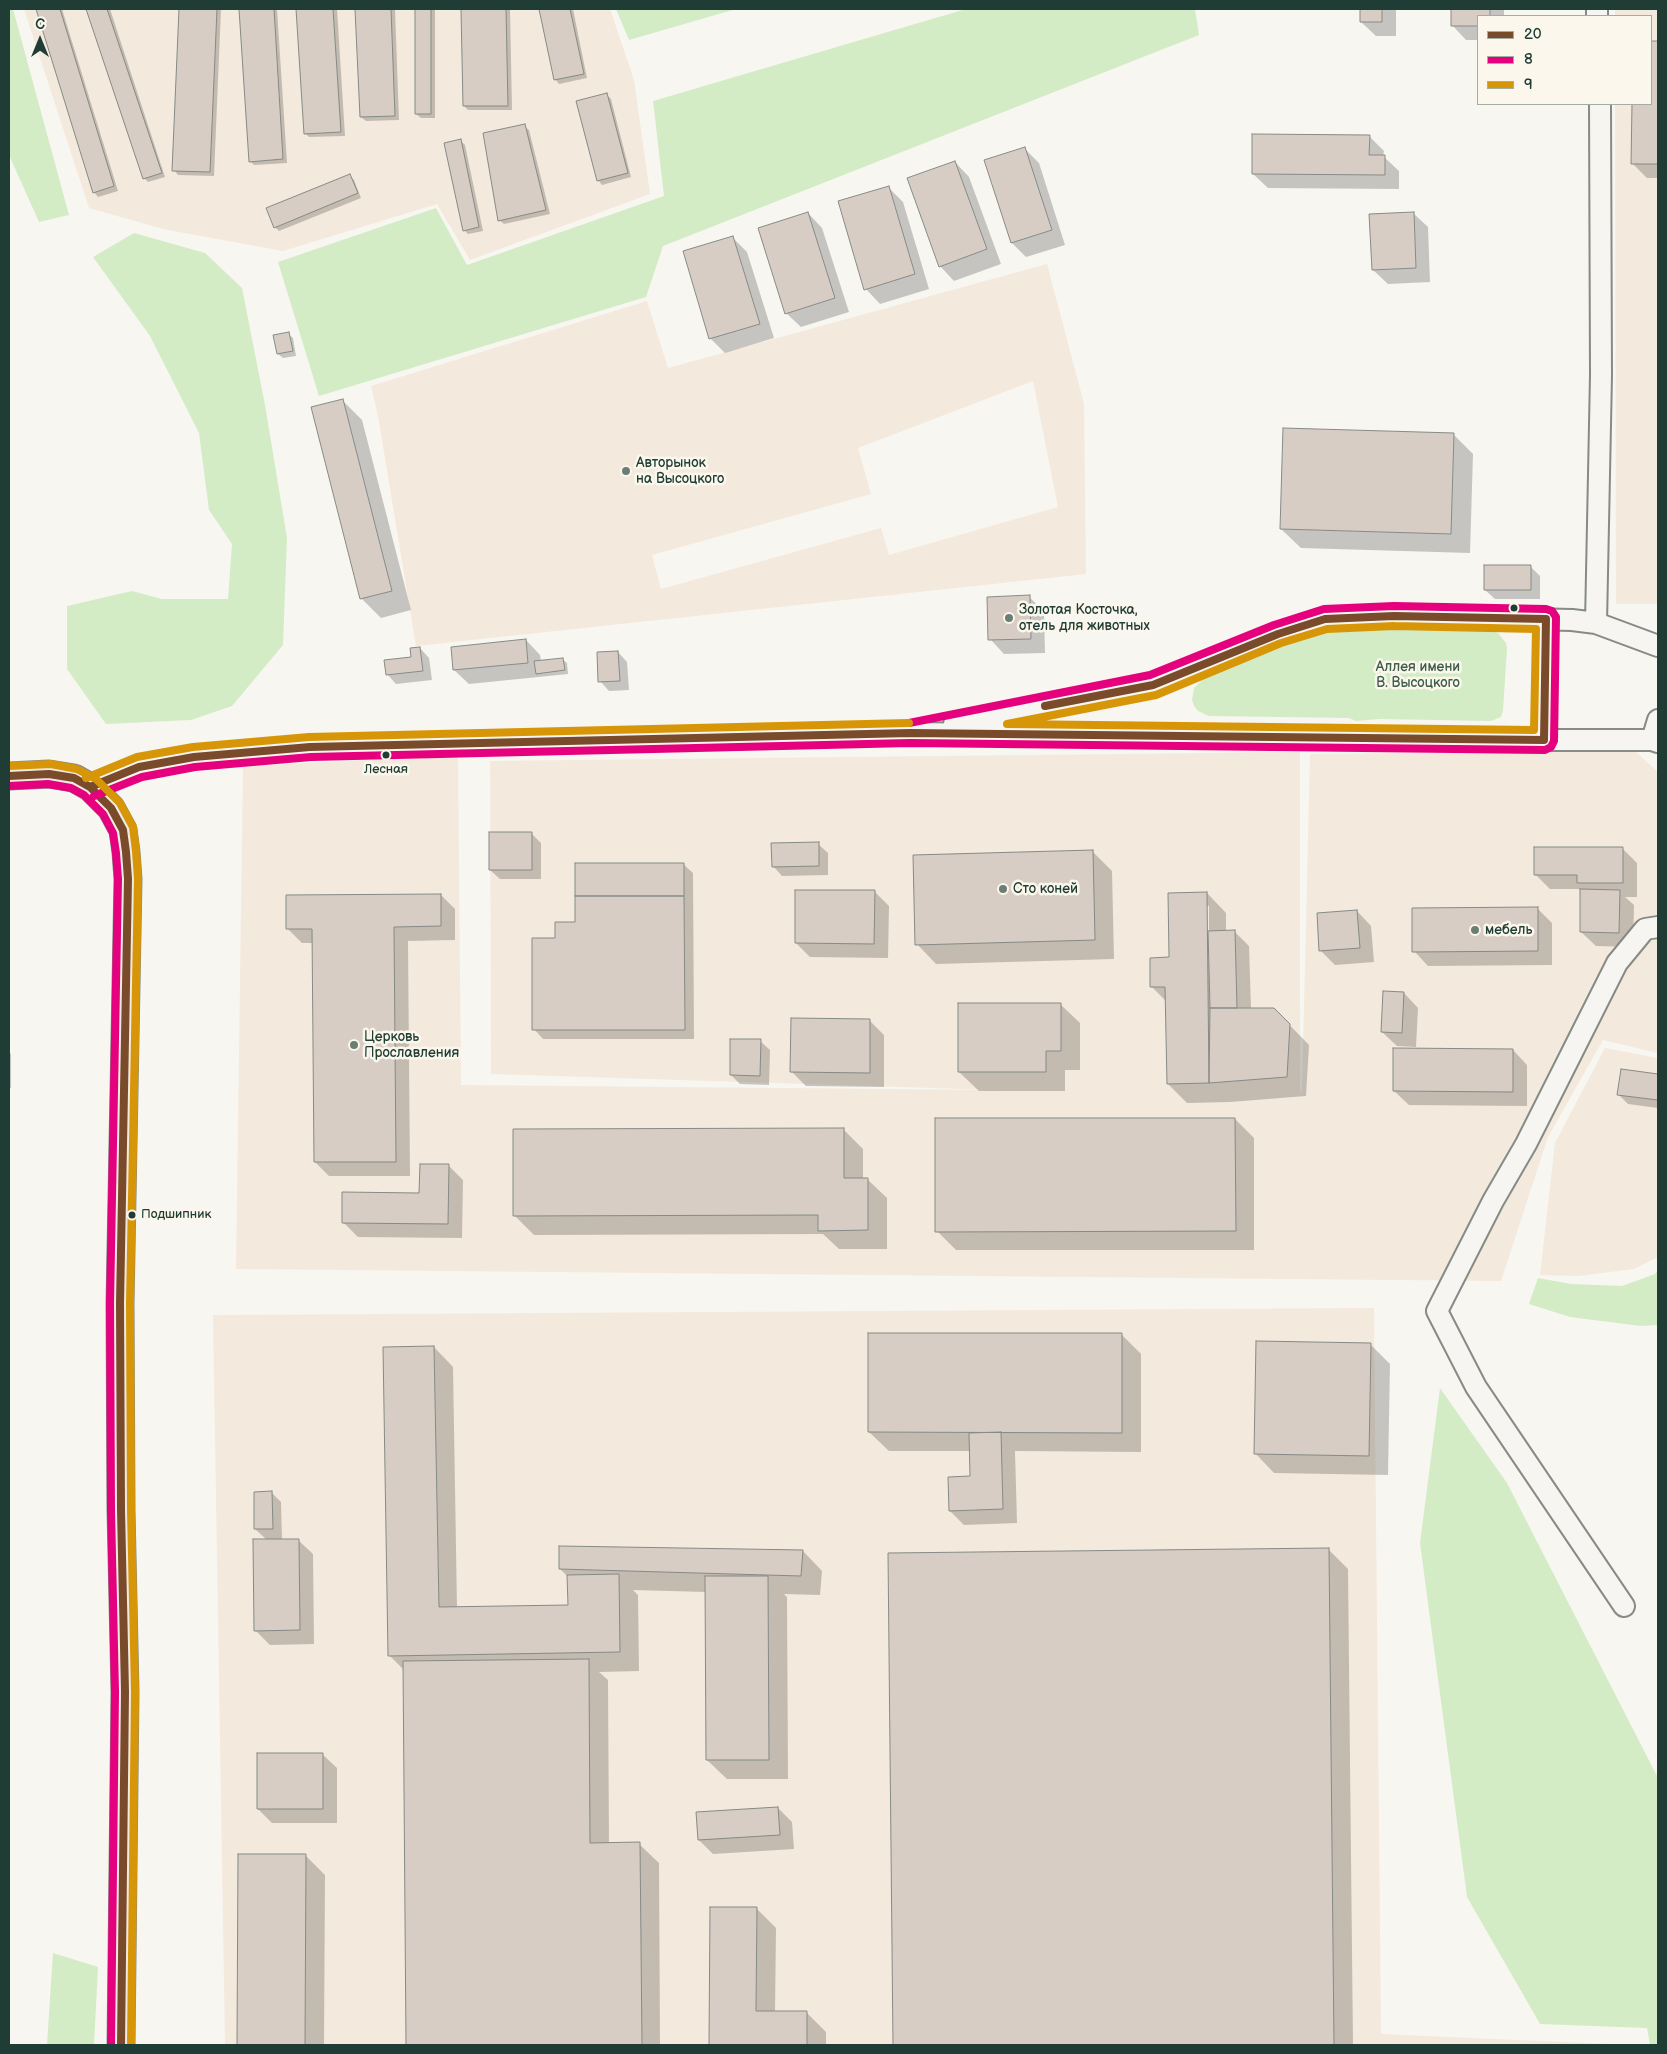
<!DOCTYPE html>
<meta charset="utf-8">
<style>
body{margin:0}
#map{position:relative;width:1667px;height:2054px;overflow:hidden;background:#f8f6f0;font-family:"Balsamiq Sans",sans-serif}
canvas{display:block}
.frame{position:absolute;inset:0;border:10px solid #1f3d34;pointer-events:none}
.legend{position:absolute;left:1477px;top:15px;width:175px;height:90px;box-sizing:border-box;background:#fbf7ec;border:1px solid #a3ada2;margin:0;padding:6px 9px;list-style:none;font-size:15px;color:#1f3d34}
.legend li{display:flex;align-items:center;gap:10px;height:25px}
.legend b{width:25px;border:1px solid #a3ada2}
.north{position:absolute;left:15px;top:15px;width:50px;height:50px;-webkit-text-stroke:4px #fbf7ec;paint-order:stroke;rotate:0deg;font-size:14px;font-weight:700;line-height:20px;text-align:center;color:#1f3d34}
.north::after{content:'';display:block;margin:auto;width:18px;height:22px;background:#1f3d34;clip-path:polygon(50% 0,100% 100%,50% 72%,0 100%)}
</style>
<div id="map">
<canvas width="1667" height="2054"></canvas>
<div class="frame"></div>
<ul class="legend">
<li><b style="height:6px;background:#7a4b2a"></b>20</li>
<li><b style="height:6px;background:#e5007d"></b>8</li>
<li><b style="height:6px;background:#d79608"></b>9</li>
</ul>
<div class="north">С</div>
</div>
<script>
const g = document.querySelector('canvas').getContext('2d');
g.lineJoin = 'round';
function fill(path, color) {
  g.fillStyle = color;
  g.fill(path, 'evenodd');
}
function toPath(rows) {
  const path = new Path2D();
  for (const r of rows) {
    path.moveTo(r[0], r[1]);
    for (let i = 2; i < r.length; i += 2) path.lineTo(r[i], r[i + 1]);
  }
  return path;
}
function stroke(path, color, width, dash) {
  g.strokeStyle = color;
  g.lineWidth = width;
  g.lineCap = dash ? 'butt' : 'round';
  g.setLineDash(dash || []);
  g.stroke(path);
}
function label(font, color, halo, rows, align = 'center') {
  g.font = font + ' "Balsamiq Sans",sans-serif';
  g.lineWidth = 5;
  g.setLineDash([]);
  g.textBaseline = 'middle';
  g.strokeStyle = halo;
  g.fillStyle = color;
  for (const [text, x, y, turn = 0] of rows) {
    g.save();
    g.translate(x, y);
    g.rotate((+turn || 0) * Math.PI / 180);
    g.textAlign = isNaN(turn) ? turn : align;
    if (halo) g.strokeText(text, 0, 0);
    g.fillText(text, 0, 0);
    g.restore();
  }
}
fill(toPath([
 [24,9,610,9,634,80,650,194,470,260,437,204,283,251,163,229,89,208],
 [1615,9,1658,9,1658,604,1616,604,1615,104,1651,104,1651,16,1615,16],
 [1047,264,1084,404,1086,574,416,646,378,416,371,386,647,301,668,368],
 [1033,381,1058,507,889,555,881,528,661,589,652,555,871,494,858,448],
 [1635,751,1658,772,1658,1053,1603,1040,1548,1137,1501,1281,236,1269,243,766,458,756,461,1085,995,1090,491,1074,490,761,1300,752,1300,1092,1302,1092,1310,754],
 [1605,1048,1658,1058,1658,1257,1634,1269,1579,1276,1540,1275,1555,1143],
 [1374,1308,1381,2034,1632,2045,225,2045,213,1315]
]), '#f4e9dd');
fill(toPath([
 [9,9,13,9,69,215,39,222,9,155],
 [616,9,736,9,629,40],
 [966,9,1195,9,1199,35,663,246,646,297,319,396,278,262,436,208,467,265,664,196,653,101],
 [134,233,205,253,242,288,265,405,287,538,283,645,232,706,191,720,106,724,67,669,67,606,132,591,162,599,228,599,232,544,209,510,199,433,150,336,93,257],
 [1351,629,1486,630,1498,633,1506,643,1507,649,1503,710,1501,717,1491,721,1380,719,1356,721,1349,718,1209,716,1198,711,1194,706,1192,700,1194,688,1203,679,1301,637,1321,632],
 [1658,1270,1658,1325,1641,1326,1570,1317,1529,1304,1538,1278,1571,1284,1622,1286,1655,1274],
 [1440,1388,1507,1483,1658,1778,1658,2045,1650,2045,1647,2028,1540,2024,1467,1897,1420,1543],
 [53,1953,98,1967,94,2045,47,2045]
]), '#d3ecc6');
fill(toPath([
 [38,9,62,9,118,191,98,197,94,192],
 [88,9,110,9,165,177,148,182,144,178],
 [180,9,221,9,214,176,178,175,174,170],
 [240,9,277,9,287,163,254,165,250,161],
 [297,9,337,9,345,136,309,137,305,133],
 [357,9,395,9,399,120,366,121,361,117],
 [416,9,435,9,435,118,421,118,416,114],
 [462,9,510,9,512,110,468,110,464,106],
 [540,9,573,9,587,78,559,84,555,79],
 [1361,9,1396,9,1396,36,1376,36,1361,22],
 [1452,9,1504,9,1504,16,1478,16,1478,40,1466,40,1452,25],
 [1651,42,1658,43,1658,178,1647,178,1632,163,1633,104,1651,104],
 [607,95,611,99,631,177,602,185,598,180],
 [524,126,529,130,550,214,504,224,499,220],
 [1369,136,1384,151,1383,156,1399,171,1399,189,1268,188,1253,174],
 [460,140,465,145,483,231,468,234,464,230],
 [1025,149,1039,163,1065,245,1026,257,1012,243],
 [955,162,969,177,1001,264,954,281,940,266],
 [350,176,354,180,361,198,279,231,275,227],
 [888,187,903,202,929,289,880,304,866,289],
 [808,213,822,228,849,312,801,327,786,313],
 [1413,213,1428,227,1430,282,1388,284,1373,270],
 [733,238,747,252,774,338,725,353,710,338],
 [288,334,293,338,296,356,283,358,278,354,275,336],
 [342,400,362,420,411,610,381,618,361,598],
 [1453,434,1473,454,1470,553,1301,548,1281,529],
 [1530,566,1540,576,1540,599,1495,599,1485,590],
 [1029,597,1044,611,1045,653,1004,654,990,639],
 [526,640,540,655,541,661,562,659,567,663,568,674,469,684,454,670],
 [420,648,429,658,432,680,396,684,387,674,412,658],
 [618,652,627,662,629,690,609,691,600,681],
 [531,833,541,843,541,879,500,879,490,870],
 [818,844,828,853,828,875,782,876,773,866],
 [1622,848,1637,863,1637,897,1625,897,1634,905,1633,947,1596,946,1581,932,1582,889,1550,889,1535,874],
 [1092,851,1112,871,1114,959,936,964,917,944],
 [683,864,693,873,694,1039,543,1039,534,1029,556,940,576,924],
 [874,891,889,906,888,958,810,957,796,943],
 [1207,893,1226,913,1226,932,1235,932,1249,946,1251,1009,1274,1009,1309,1045,1306,1096,1230,1102,1187,1103,1168,1084,1167,1002,1152,987],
 [1206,906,1209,906,1209,932,1207,932],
 [441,895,455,909,455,940,408,941,410,1176,329,1176,315,1162,313,943,302,943,287,928],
 [1537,908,1552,923,1552,965,1428,966,1414,951],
 [1357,911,1371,926,1374,962,1335,965,1320,950],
 [1404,993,1418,1008,1416,1047,1397,1046,1382,1032],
 [1060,1004,1080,1023,1080,1070,1065,1070,1065,1091,979,1091,959,1072],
 [870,1021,884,1035,884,1087,806,1086,792,1072],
 [760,1041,770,1050,769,1085,740,1084,731,1075],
 [1513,1050,1527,1065,1527,1106,1409,1105,1394,1091],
 [9,1052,11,1054,11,1088,9,1088],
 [1622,1071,1658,1075,1658,1108,1628,1104,1619,1095],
 [1235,1119,1254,1138,1254,1250,956,1250,937,1231],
 [843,1129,863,1149,863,1179,867,1179,887,1198,887,1249,839,1249,823,1234,534,1235,514,1215],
 [449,1166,463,1180,462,1238,358,1237,343,1222,421,1194],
 [1122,1335,1141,1354,1141,1452,1015,1451,1017,1523,964,1525,950,1511,971,1477,970,1451,889,1451,869,1432],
 [1370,1344,1390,1364,1388,1475,1274,1473,1255,1453],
 [434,1347,453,1367,457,1608,569,1607,568,1577,560,1569,803,1551,822,1571,820,1595,784,1594,787,1597,788,1779,727,1779,707,1760,706,1592,633,1590,638,1595,639,1671,599,1672,608,1680,609,1844,639,1844,659,1863,660,2045,407,2045,404,1670,389,1655],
 [272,1493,281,1502,282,1540,298,1540,313,1554,314,1644,270,1645,255,1630,267,1540,255,1529],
 [1328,1549,1348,1569,1353,2045,894,2045,889,1554],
 [322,1754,337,1768,337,1823,272,1823,258,1809],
 [778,1808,792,1822,794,1849,713,1854,699,1840],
 [240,1855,306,1856,325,1875,324,2045,238,2045],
 [711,1908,756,1908,776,1928,775,2013,807,2013,826,2032,826,2045,710,2045]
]), '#0003');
const building = toPath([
 [36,9,60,9,114,186,93,193,36,9],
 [86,9,107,9,162,173,143,179,86,9],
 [179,9,217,9,210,172,172,171,179,9],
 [239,9,274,9,283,159,249,162,239,9],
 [296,9,333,9,341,132,304,134,296,9],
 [355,9,391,9,395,116,360,117,355,9],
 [415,9,431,9,431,114,415,114,415,9],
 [461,9,506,9,508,106,463,106,461,9],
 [539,9,570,9,584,74,554,80,539,9],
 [1360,9,1382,9,1382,22,1360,22,1360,9],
 [1451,9,1490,9,1490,16,1478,16,1478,26,1451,26,1451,9],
 [1651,41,1658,41,1658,164,1631,164,1632,104,1651,104,1651,41],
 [607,93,628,173,597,181,576,101,607,93],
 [525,124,546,210,498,221,483,133,525,124],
 [1252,134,1370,135,1369,155,1385,155,1385,175,1252,174,1252,134],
 [461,139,479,227,463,231,444,143,461,139],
 [1025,147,1052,230,1011,243,984,160,1025,147],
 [955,161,987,249,939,267,907,178,955,161],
 [350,174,358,193,274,228,266,208,350,174],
 [889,186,915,274,864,290,838,201,889,186],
 [808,212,835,298,785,314,758,228,808,212],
 [1414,212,1416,268,1372,270,1369,214,1414,212],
 [733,236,760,324,709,339,683,251,733,236],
 [289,332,293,351,277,354,273,335,289,332],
 [343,399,392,591,360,599,311,407,343,399],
 [1283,428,1454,433,1451,534,1280,529,1283,428],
 [1484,565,1531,565,1531,590,1484,590,1484,565],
 [1030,595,1031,639,988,640,987,597,1030,595],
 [526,639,528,663,453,670,451,647,526,639],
 [420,647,423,671,386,675,384,660,411,657,410,648,420,647],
 [618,651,620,681,598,682,597,652,618,651],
 [563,658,565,670,536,674,534,661,563,658],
 [489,832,532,832,532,870,489,870,489,832],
 [819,842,819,866,772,867,771,843,819,842],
 [1534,847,1623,847,1623,883,1577,883,1577,875,1534,875,1534,847],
 [1093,850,1095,940,915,945,913,855,1093,850],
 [575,863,684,863,684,896,575,896,575,863],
 [1580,889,1620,890,1619,933,1580,932,1580,889],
 [795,890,875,890,874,944,795,943,795,890],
 [1207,892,1209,1083,1167,1084,1165,987,1150,987,1150,958,1169,957,1168,893,1207,892],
 [441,894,441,926,394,927,396,1162,314,1162,312,929,286,929,286,895,441,894],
 [575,896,684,896,685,1030,532,1030,532,938,555,938,555,922,575,922,575,896],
 [1538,907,1538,951,1412,952,1412,908,1538,907],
 [1357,910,1360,948,1319,951,1317,913,1357,910],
 [1235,930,1237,1008,1210,1008,1208,931,1235,930],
 [1383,991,1404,992,1402,1033,1381,1032,1383,991],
 [958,1003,1061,1003,1061,1051,1046,1051,1046,1072,958,1072,958,1003],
 [1210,1008,1274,1008,1290,1024,1287,1077,1209,1083,1210,1008],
 [791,1018,870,1019,870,1073,790,1072,791,1018],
 [730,1039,761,1039,760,1076,730,1075,730,1039],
 [1393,1048,1513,1049,1513,1092,1393,1091,1393,1048],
 [1621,1069,1658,1074,1658,1100,1617,1095,1621,1069],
 [935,1118,1235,1118,1236,1231,935,1232,935,1118],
 [844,1128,844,1178,868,1178,868,1230,818,1231,818,1215,513,1216,513,1129,844,1128],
 [420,1164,449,1164,448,1224,342,1223,342,1192,419,1193,420,1164],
 [868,1333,1122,1333,1122,1433,868,1432,868,1333],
 [1256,1341,1371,1343,1369,1456,1254,1454,1256,1341],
 [434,1346,439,1607,568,1605,567,1575,619,1574,620,1652,388,1656,383,1347,434,1346],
 [1001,1432,1003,1509,949,1511,948,1477,970,1476,969,1433,1001,1432],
 [272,1491,273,1529,254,1529,254,1492,272,1491],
 [253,1539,299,1539,300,1630,254,1631,253,1539],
 [559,1546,803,1550,801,1576,559,1569,559,1546],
 [1329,1548,1334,2045,893,2045,888,1553,1329,1548],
 [705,1576,768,1576,769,1760,706,1760,705,1576],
 [589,1659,590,1843,640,1842,642,2045,406,2045,403,1661,589,1659],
 [257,1753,323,1753,323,1809,257,1809,257,1753],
 [778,1807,780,1835,698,1840,696,1812,778,1807],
 [238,1854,306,1854,305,2045,237,2045,238,1854],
 [710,1907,757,1907,756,2011,807,2011,807,2045,709,2045,710,1907]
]);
fill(building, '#d7cdc5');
stroke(building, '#868b86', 1);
const minor = toPath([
 [1597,9,1597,16],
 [1596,623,1601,375,1600,104],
 [954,724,1153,685,1278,634,1325,619,1394,616,1572,620,1596,623,1658,646],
 [1544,740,1546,619],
 [1652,740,1658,720],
 [90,787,139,767,194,757,310,747,910,733,1544,740,1652,740,1658,742],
 [1624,1606,1476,1387,1437,1311,1493,1201,1526,1144,1617,963,1645,929,1658,927]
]);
const major = toPath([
 [9,776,49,774,74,778,90,787,111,808,123,830,126,852,128,879,120,1303,121,1510,125,1692,121,2045]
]);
stroke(minor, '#868b86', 24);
stroke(major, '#868b86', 29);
stroke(minor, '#f6f5f1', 20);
stroke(major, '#efeae2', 25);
stroke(toPath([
 [1045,706,1153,685,1278,634,1325,619,1394,616,1546,619],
 [1544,740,1546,619],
 [9,776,49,774,74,778,90,787,111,808,123,830,126,852,128,879,120,1303,121,1510,125,1692,121,2045],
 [90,787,139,767,194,757,310,747,910,733,1544,740]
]), '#7a4b2a', 8);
stroke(toPath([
 [9,786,48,784,71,788,84,795,103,814,113,833,116,853,118,879,110,1303,111,1510,115,1692,111,2045],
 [94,796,142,777,195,767,311,757,910,743,1545,750,1551,747,1554,741,1556,617,1552,611,1546,609,1394,606,1324,609,1274,625,1150,675,909,723]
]), '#e5007d', 8);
stroke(toPath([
 [1394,626,1536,629,1534,730,1007,724,1156,695,1281,643,1327,629,1394,626],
 [9,766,51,764,77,769,96,779,120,803,133,827,136,851,138,879,130,1303,131,1510,135,1692,131,2045],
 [86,778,137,757,193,747,309,737,909,723]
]), '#d79608', 8);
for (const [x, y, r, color] of [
 [626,471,5,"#6b7e76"],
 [1514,608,4.5,"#1f3d34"],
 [1009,618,5,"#6b7e76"],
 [386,755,4.5,"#1f3d34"],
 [1003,889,5,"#6b7e76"],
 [1475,930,5,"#6b7e76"],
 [354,1045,5,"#6b7e76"],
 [132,1215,4.5,"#1f3d34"]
]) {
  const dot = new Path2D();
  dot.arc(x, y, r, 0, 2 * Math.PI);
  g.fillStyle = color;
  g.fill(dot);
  stroke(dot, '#fbf7ec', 2);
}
label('13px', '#1f3d34', '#fbf7ec', [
 ["Лесная",386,770],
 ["Подшипник",141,1215,"left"]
]);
label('14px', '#1f3d34', '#fbf7ec', [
 ["Авторынок",636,463],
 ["на Высоцкого",636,479],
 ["Золотая Косточка,",1019,610],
 ["отель для животных",1019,626],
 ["Сто коней",1013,889],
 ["мебель",1485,930],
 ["Церковь",364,1037],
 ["Прославления",364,1053]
], 'left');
label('14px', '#3d5e4a', '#fbf7ec', [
 ["Аллея имени",1418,667],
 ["В. Высоцкого",1418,683]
]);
</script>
